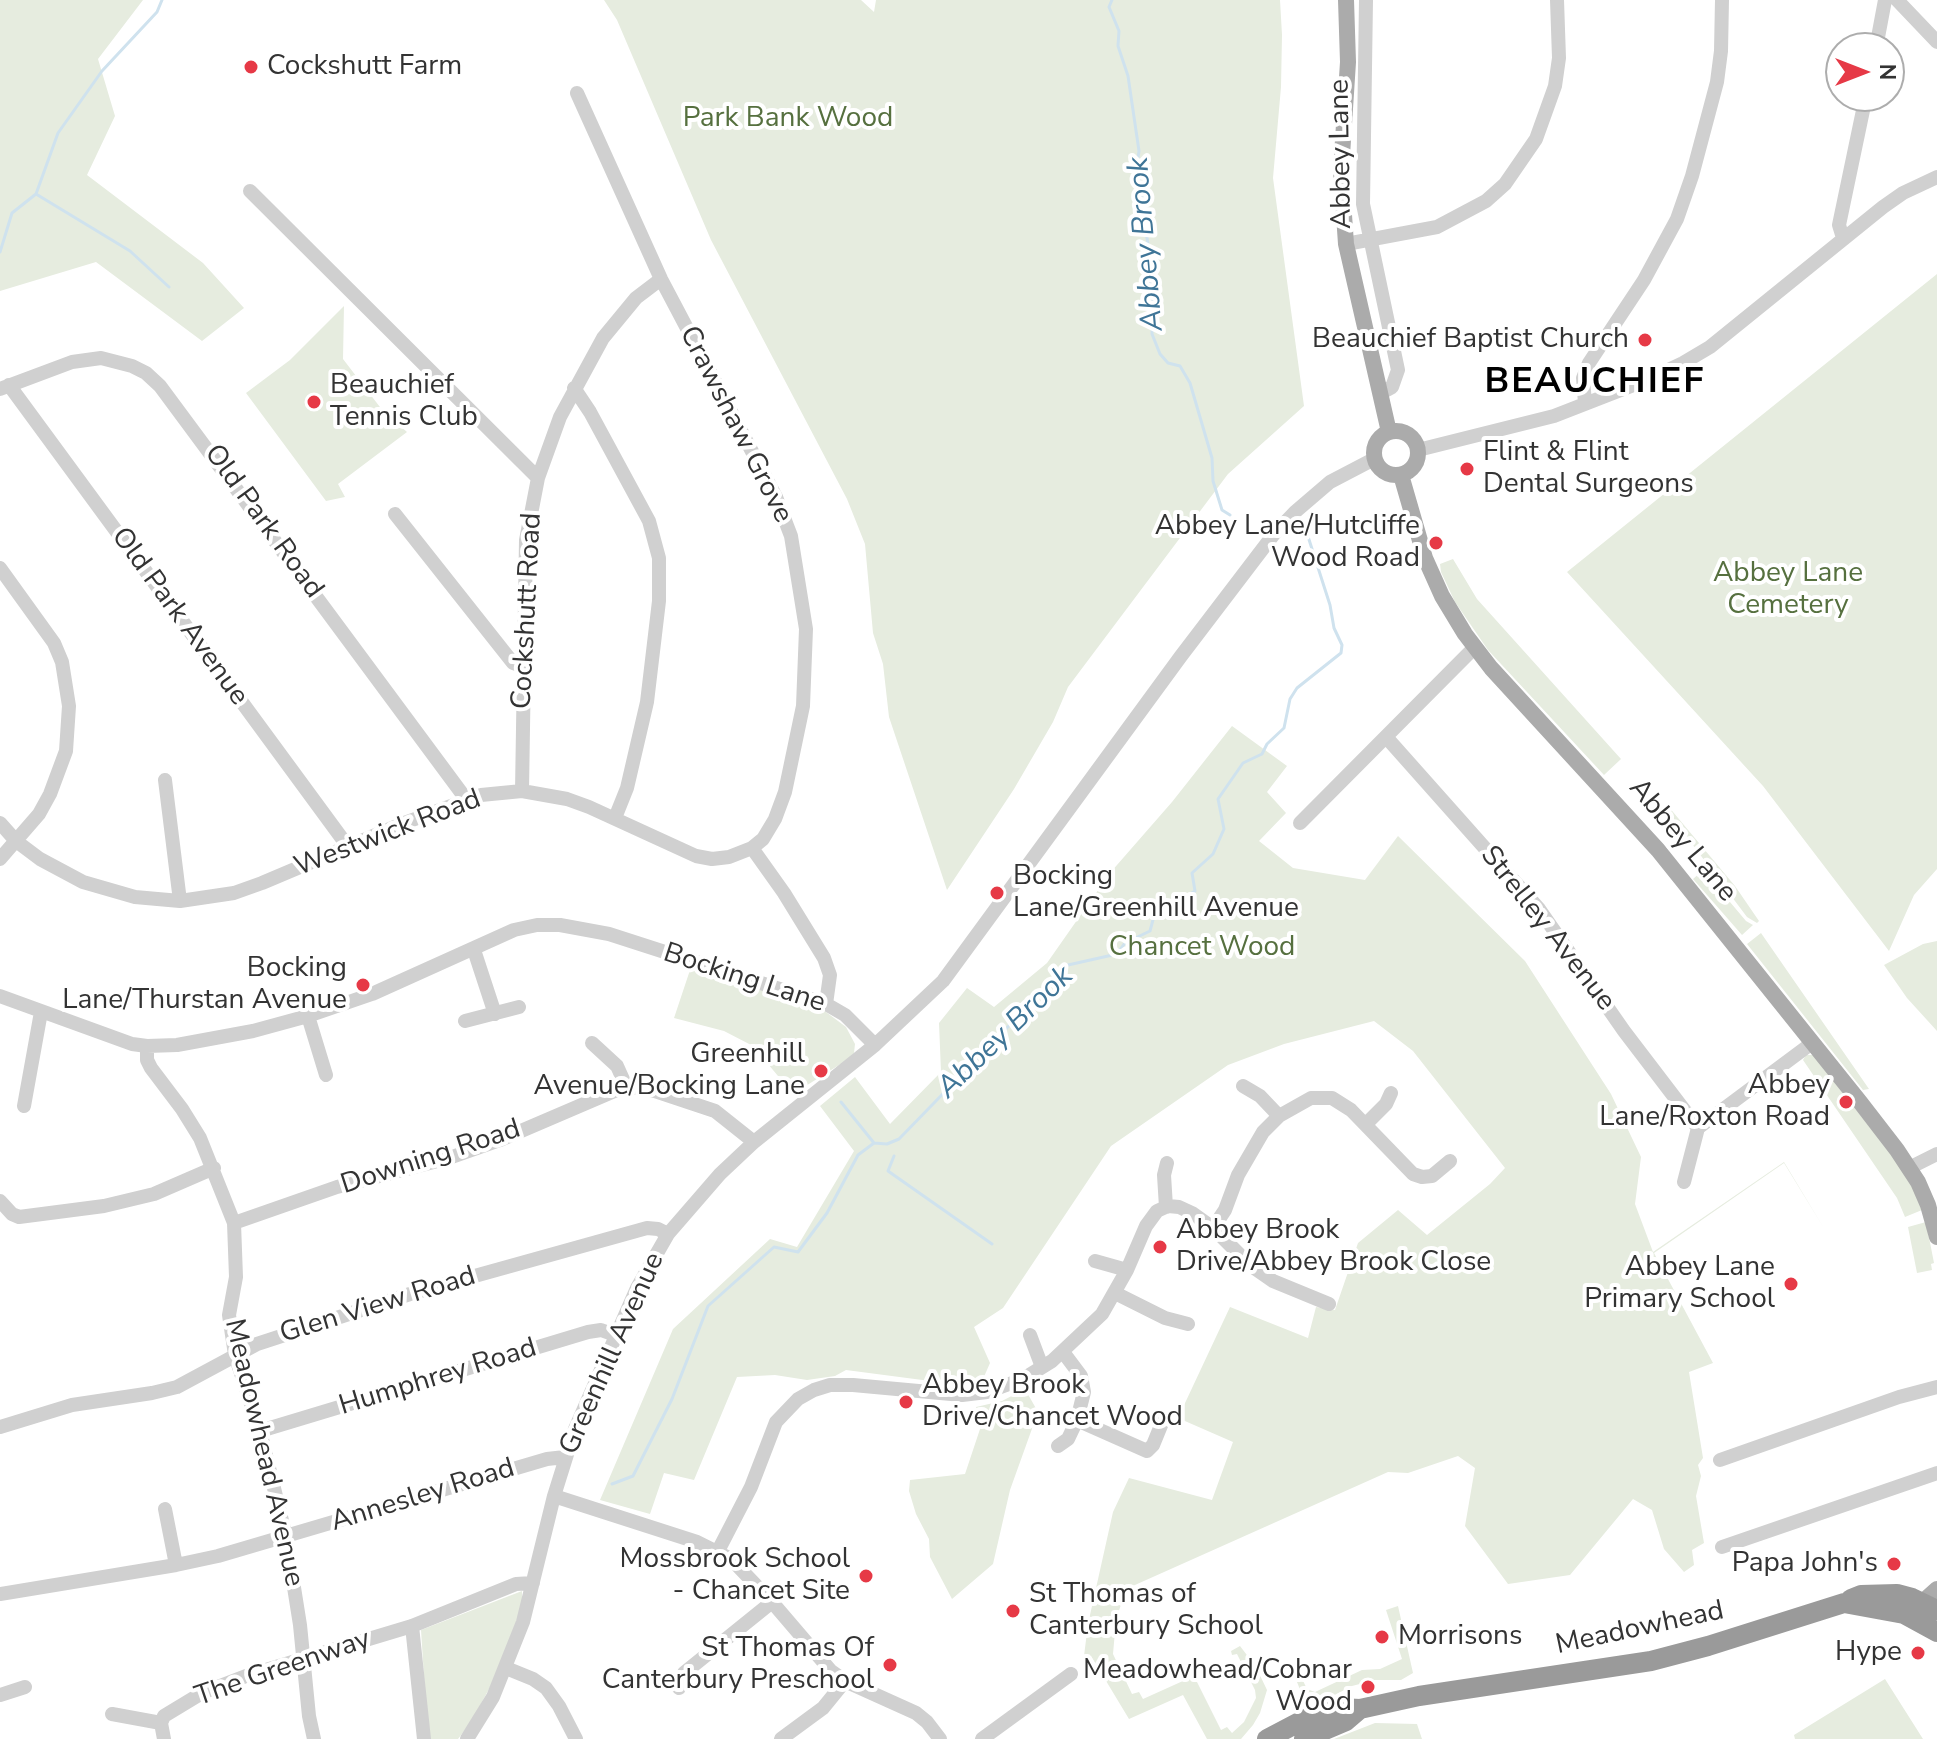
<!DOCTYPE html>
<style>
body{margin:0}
#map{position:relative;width:1937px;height:1739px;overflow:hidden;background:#fff;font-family:"Nunito Sans",sans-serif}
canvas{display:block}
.north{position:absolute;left:1825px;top:32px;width:80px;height:80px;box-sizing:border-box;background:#fff;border:2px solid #adadad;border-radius:50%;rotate:90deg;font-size:22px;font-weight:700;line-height:32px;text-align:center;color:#333}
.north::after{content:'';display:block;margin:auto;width:28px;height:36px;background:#e63946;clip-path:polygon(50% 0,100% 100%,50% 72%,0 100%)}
</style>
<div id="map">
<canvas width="1937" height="1739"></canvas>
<div class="north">N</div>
</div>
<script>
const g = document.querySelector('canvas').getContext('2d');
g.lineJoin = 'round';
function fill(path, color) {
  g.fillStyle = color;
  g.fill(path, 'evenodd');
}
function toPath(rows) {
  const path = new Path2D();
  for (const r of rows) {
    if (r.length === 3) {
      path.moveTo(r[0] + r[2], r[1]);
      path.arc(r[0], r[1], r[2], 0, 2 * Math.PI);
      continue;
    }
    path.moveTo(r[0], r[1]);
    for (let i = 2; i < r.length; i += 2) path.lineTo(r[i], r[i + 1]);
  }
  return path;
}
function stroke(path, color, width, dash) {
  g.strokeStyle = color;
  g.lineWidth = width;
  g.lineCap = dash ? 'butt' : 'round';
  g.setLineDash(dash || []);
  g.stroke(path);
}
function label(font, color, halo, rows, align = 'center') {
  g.font = font + ' "Nunito Sans",sans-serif';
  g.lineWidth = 8;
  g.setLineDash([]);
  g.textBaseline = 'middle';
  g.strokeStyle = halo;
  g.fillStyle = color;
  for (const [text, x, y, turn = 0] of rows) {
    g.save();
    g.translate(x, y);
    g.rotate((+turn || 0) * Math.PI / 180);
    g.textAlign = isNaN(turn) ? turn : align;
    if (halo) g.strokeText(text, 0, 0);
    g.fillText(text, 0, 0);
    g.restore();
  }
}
fill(toPath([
 [0,0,143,0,98,59,115,116,87,175,203,263,244,308,202,341,96,262,0,291],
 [604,0,861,0,874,12,876,0,1280,0,1282,35,1281,87,1273,178,1304,406,1228,474,1068,687,1053,722,1014,789,947,890,889,717,883,664,873,633,865,544,847,499,711,240,617,20],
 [1937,274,1937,869,1914,895,1889,951,1763,786,1567,572],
 [344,306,343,359,383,411,407,432,338,484,345,497,326,501,246,393,290,360],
 [1453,559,1477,599,1621,759,1604,775,1488,650,1455,602,1441,572,1440,564],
 [1232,726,1287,766,1267,792,1286,813,1259,841,1293,868,1365,880,1398,836,1525,961,1611,1094,1641,1157,1635,1204,1653,1252,1784,1162,1825,1230,1784,1163,1654,1253,1713,1363,1689,1372,1703,1458,1698,1465,1701,1476,1696,1496,1704,1543,1692,1550,1694,1565,1684,1572,1664,1549,1652,1510,1633,1499,1570,1575,1508,1584,1465,1526,1475,1468,1458,1456,1408,1473,1388,1472,1126,1589,1116,1620,1113,1654,1132,1694,1139,1692,1143,1699,1194,1676,1221,1730,1227,1727,1232,1733,1244,1722,1256,1698,1255,1690,1237,1654,1232,1655,1231,1651,1240,1646,1256,1667,1267,1690,1260,1713,1253,1725,1241,1739,1207,1739,1183,1695,1129,1719,1091,1656,1084,1656,1088,1624,1113,1512,1129,1478,1212,1500,1233,1442,1178,1418,1230,1307,1308,1338,1316,1307,1335,1310,1358,1243,1398,1210,1427,1235,1490,1184,1505,1168,1413,1051,1374,1021,1284,1044,1228,1065,1111,1146,1003,1308,974,1327,990,1363,983,1379,930,1381,846,1370,835,1376,807,1380,775,1375,737,1377,694,1480,664,1473,650,1514,600,1500,673,1329,770,1239,797,1247,854,1151,820,1106,855,1077,890,1124,941,1072,939,1023,967,988,994,1007,1047,963,1110,873,1172,802],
 [1668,806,1735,886,1759,921,1757,923,1747,917,1665,808],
 [1703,870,1746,921,1753,925,1742,935,1693,879],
 [1761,933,1869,1089,1863,1090,1747,944],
 [1937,941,1937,1031,1907,998,1884,965,1923,944],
 [691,967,822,1009,846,1027,855,1044,854,1053,847,1060,793,1094,753,1046,724,1031,674,1018],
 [1806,1055,1813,1055,1910,1178,1922,1210,1905,1217,1897,1198,1803,1060],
 [1926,1222,1934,1263,1931,1264,1932,1270,1917,1273,1908,1227],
 [1025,1389,1038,1412,1010,1490,993,1564,952,1599,930,1557,929,1539,916,1514,909,1491,910,1480,965,1474,981,1426,976,1407,1002,1401],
 [522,1591,522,1600,513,1635,495,1678,471,1722,458,1739,430,1739,427,1723,421,1630],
 [1398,1606,1413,1673,1401,1680,1375,1680,1352,1686,1323,1701,1309,1699,1301,1692,1293,1672,1294,1662,1307,1689,1315,1692,1362,1670,1380,1669,1402,1659,1386,1610],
 [1885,1679,1923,1739,1795,1739,1794,1735],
 [1375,1723,1417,1724,1422,1739,1334,1739]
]), '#e6ecdf');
stroke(toPath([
 [1112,0,1109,7,1119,31,1118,46,1128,76,1139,151,1137,164,1144,210,1140,218,1145,226,1148,244,1142,254,1149,269,1149,281,1153,290,1152,334,1160,354,1168,363,1180,366,1190,383,1212,458,1213,481,1222,510,1230,515],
 [36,194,130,251,169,287],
 [0,252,12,213,36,194,58,133,102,71,157,12,162,0],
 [841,1102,874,1143],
 [894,1156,888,1171,992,1244],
 [612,1484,633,1476,672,1399,708,1306,774,1247,798,1252,827,1213,858,1155,874,1143,887,1144,899,1139,1068,965,1117,954,1125,943,1150,931,1154,916,1195,891,1192,873,1213,854,1224,829,1218,799,1243,763,1262,754,1267,744,1284,728,1290,699,1297,688,1341,653,1342,645,1334,628,1330,605,1304,524]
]), '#cfe2ee', 3);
stroke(toPath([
 [1366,0,1363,204,1398,370,1392,387,1381,393],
 [1897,0,1937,42],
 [1876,48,1885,0],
 [250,191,538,478],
 [1843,238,1839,225,1866,96],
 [1346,244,1437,227,1486,201,1505,184,1536,139,1555,86,1559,58,1557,0],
 [9,385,349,848],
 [574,388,590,412,649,521,659,558,659,601,647,702,627,788,615,818],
 [0,389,72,362,101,358,132,366,146,373,160,386,466,799],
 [1585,403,1583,378,1589,363,1644,280,1677,219,1692,176,1717,82,1721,51,1722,0],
 [1418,450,1554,416,1649,379,1683,363,1710,347,1883,207,1903,193,1937,177],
 [395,514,513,663,524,667],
 [0,568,54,643,62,662,69,706,66,751,50,794,39,814,0,859],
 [1387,738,1539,909,1624,1031,1698,1128],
 [165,780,180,901],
 [522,791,526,540,538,478,560,417,603,338,636,298,661,279],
 [0,823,16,841,40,859,83,882,135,897,180,901,234,893,262,883,404,823,481,795,522,791,567,799,589,807,696,856,712,859,729,857,752,848,763,839,775,819,785,792,803,706,806,629,791,536,776,497,661,279,577,93],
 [1300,823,1475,647],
 [752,848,784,893,824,958,830,975,826,1004],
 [474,950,495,1014],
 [0,996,132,1044,147,1046,177,1045,253,1031,308,1016,372,994,514,930,537,925,560,925,609,934,826,1004,845,1015,875,1045],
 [308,1016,326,1075],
 [465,1021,519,1007],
 [592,1043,617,1066,626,1086,655,1091,715,1111,754,1142],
 [147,1046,147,1060,151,1068,182,1109,200,1138,234,1223,236,1277,229,1315,235,1355,260,1431,286,1537,300,1625,309,1716,314,1739],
 [1243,1086,1260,1096,1279,1116],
 [24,1106,41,1012],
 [1366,1124,1386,1104,1391,1093],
 [1909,1168,1937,1154],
 [1684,1182,1698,1128,1812,1043],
 [0,1201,12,1214,19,1217,104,1206,154,1194,214,1168],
 [1166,1207,1164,1175,1167,1163],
 [234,1223,337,1187,449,1158,500,1140,626,1086],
 [1213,1228,1225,1210,1238,1175,1263,1132,1279,1116,1311,1098,1332,1098,1351,1110,1413,1174,1422,1177,1432,1176,1450,1161],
 [1095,1261,1127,1270],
 [1115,1293,1165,1318,1188,1324],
 [1030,1335,1042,1367],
 [1077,1420,1147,1451,1153,1445,1162,1423],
 [0,1427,72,1405,152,1393,177,1387,257,1344,410,1294,647,1228,658,1229,668,1234],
 [260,1431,588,1332,601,1330,615,1335],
 [1058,1446,1068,1439,1077,1420,1084,1392,1081,1376,1063,1352],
 [1720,1460,1899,1397,1937,1387],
 [554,1496,697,1542,731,1559,772,1602,831,1671,845,1681,916,1713,927,1722,940,1739],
 [165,1509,176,1565],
 [1722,1547,1937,1473],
 [718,1551,751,1487,776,1422,798,1399,814,1390,830,1385,853,1385,962,1395,987,1392,1023,1379,1052,1361,1102,1314,1127,1270,1146,1226,1157,1211,1168,1206,1179,1207,1192,1213,1213,1228,1250,1265,1273,1281,1329,1304],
 [0,1594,176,1565,218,1556,547,1459,565,1457],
 [412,1626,424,1739],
 [506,1668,533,1679,546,1688,559,1706,576,1739],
 [679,1688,684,1673,772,1602],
 [0,1695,25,1687],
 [112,1714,161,1723],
 [164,1739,161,1723,164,1716,202,1693,246,1676,412,1626,516,1584,533,1583],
 [467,1739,493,1697,523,1622,554,1496,575,1429,637,1288,668,1234,720,1174,754,1142,875,1045,943,981,1181,656,1274,534,1295,512,1330,482,1374,459],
 [781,1739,823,1708,845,1681],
 [982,1739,1071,1674]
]), '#d0d0d0', 14);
stroke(toPath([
 [1346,0,1348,62,1341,171,1346,244,1389,432],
 [1396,453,22],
 [1401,475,1425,558,1442,596,1465,634,1491,668,1658,850,1860,1102,1897,1150,1918,1182,1928,1205,1937,1237],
 [1925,1614,1927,1598,1937,1589]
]), '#ababab', 16);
stroke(toPath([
 [1851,1599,1861,1595,1897,1594,1912,1598,1937,1610],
 [1267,1739,1305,1719,1340,1708,1360,1709,1419,1696,1651,1661,1708,1646,1844,1603,1904,1614,1937,1632],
 [1304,1739,1346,1721,1360,1709]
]), '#9a9a9a', 20);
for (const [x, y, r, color] of [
 [251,67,8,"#e63946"],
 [1645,340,8,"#e63946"],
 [314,402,8,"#e63946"],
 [1467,469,8,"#e63946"],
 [1436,543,8,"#e63946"],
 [997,893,8,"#e63946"],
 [363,985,8,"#e63946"],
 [821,1071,8,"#e63946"],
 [1846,1102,8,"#e63946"],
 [1160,1247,8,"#e63946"],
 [1791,1284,8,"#e63946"],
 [906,1402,8,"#e63946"],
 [1894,1564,8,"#e63946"],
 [866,1576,8,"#e63946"],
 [1013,1611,8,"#e63946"],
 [1382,1637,8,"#e63946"],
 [1918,1653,8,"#e63946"],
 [890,1665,8,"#e63946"],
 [1368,1687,8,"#e63946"]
]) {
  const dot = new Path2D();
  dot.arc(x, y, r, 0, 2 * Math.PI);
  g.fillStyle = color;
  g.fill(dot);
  stroke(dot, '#fff', 3);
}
label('28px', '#333', '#fff', [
 ["Cockshutt Farm",267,67,"left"],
 ["Beauchief Baptist Church",1629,340],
 ["Beauchief",330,386,"left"],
 ["Tennis Club",330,418,"left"],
 ["Flint & Flint",1483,453,"left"],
 ["Dental Surgeons",1483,485,"left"],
 ["Abbey Lane/Hutcliffe",1420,527],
 ["Wood Road",1420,559],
 ["Bocking",1013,877,"left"],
 ["Lane/Greenhill Avenue",1013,909,"left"],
 ["Bocking",347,969],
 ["Lane/Thurstan Avenue",347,1001],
 ["Greenhill",805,1055],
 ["Avenue/Bocking Lane",805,1087],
 ["Abbey",1830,1086],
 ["Lane/Roxton Road",1830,1118],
 ["Abbey Brook",1176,1231,"left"],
 ["Drive/Abbey Brook Close",1176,1263,"left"],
 ["Abbey Lane",1775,1268],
 ["Primary School",1775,1300],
 ["Abbey Brook",922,1386,"left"],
 ["Drive/Chancet Wood",922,1418,"left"],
 ["Mossbrook School",850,1560],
 ["- Chancet Site",850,1592],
 ["Papa John's",1878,1564],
 ["St Thomas of",1029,1595,"left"],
 ["Canterbury School",1029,1627,"left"],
 ["Morrisons",1398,1637,"left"],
 ["St Thomas Of",874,1649],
 ["Canterbury Preschool",874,1681],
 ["Hype",1902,1653],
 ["Meadowhead/Cobnar",1352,1671],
 ["Wood",1352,1703]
], 'right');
label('28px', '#56703f', '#fff', [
 ["Park Bank Wood",788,119],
 ["Abbey Lane",1788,574],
 ["Cemetery",1788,606],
 ["Chancet Wood",1202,948]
]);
label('28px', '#333', '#fff', [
 ["Abbey Lane",1342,154,-91],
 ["Crawshaw Grove",735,425,63],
 ["Old Park Road",263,522,54],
 ["Cockshutt Road",528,611,-87],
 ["Old Park Avenue",179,617,54],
 ["Westwick Road",388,834,-21],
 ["Abbey Lane",1682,841,50],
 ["Strelley Avenue",1547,929,52],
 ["Bocking Lane",744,979,18],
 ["Downing Road",431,1158,-18],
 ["Glen View Road",378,1306,-17],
 ["Greenhill Avenue",613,1354,-66],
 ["Humphrey Road",438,1378,-17],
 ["Meadowhead Avenue",263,1453,77],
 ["Annesley Road",423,1496,-17],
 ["Meadowhead",1640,1629,-12],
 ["The Greenway",283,1669,-19]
]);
label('italic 30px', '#3f7597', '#fff', [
 ["Abbey Brook",1147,244,-95],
 ["Abbey Brook",1006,1033,-44]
]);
g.letterSpacing = '2px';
label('bold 36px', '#000', '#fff', [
 ["BEAUCHIEF",1595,383]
]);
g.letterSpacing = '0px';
</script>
